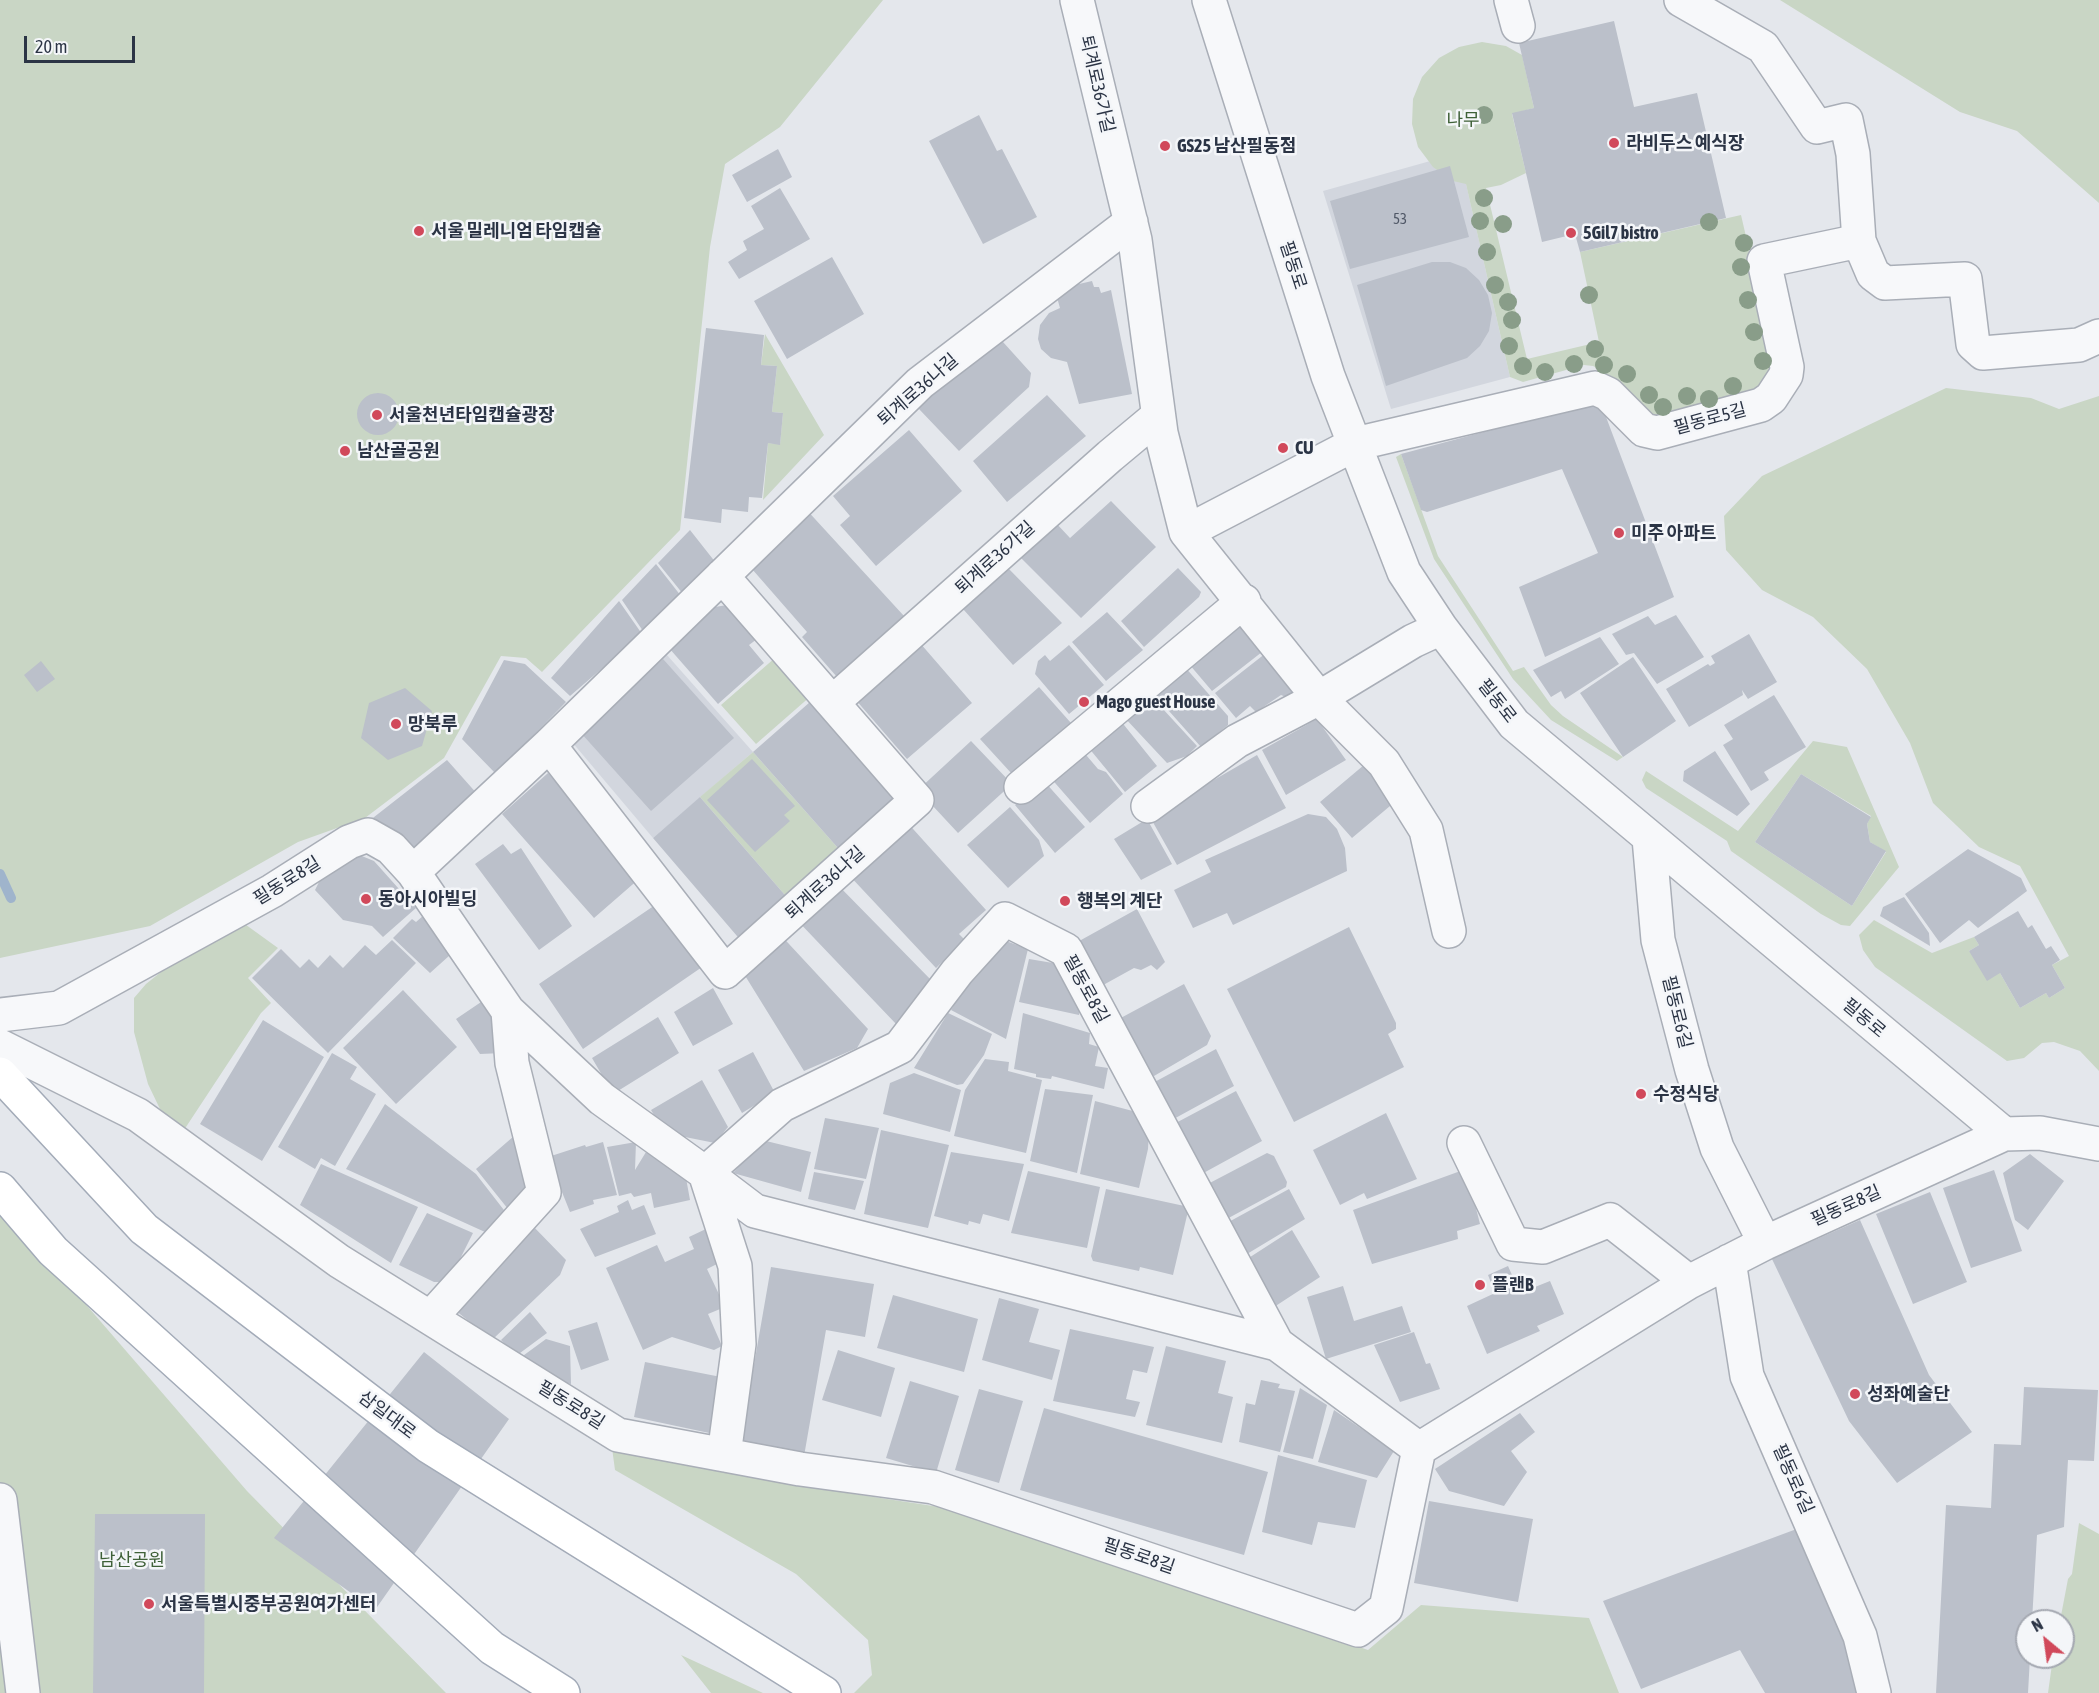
<!DOCTYPE html>
<meta charset="utf-8">
<style>
body{margin:0}
#map{position:relative;width:2099px;height:1693px;overflow:hidden;background:#e4e7ec;font-family:"Asap Condensed",sans-serif}
canvas{display:block}
.north{position:absolute;left:2015px;top:1609px;width:60px;height:60px;box-sizing:border-box;background:#f4f6f9;border:2px solid #a4a8b1;border-radius:50%;rotate:331deg;font-size:16px;font-weight:700;line-height:24px;text-align:center;color:#2b3445}
.north::after{content:'';display:block;margin:auto;width:21px;height:27px;background:#d1495b;clip-path:polygon(50% 0,100% 100%,50% 72%,0 100%)}
.scale{position:absolute;left:24px;top:36px;width:111px;height:27px;box-sizing:border-box;border:3px solid #2b3445;border-top:0;padding-left:8px;font-size:18px;line-height:21px;white-space:nowrap;color:#2b3445;-webkit-text-stroke:4px #f4f6f9;paint-order:stroke}
</style>
<div id="map">
<canvas width="2099" height="1693"></canvas>
<div class="north">N</div>
<div class="scale">20 m</div>
</div>
<script>
const g = document.querySelector('canvas').getContext('2d');
g.lineJoin = 'round';
function fill(path, color) {
  g.fillStyle = color;
  g.fill(path, 'evenodd');
}
function toPath(rows) {
  const path = new Path2D();
  for (const r of rows) {
    if (r.length === 3) {
      path.moveTo(r[0] + r[2], r[1]);
      path.arc(r[0], r[1], r[2], 0, 2 * Math.PI);
      continue;
    }
    path.moveTo(r[0], r[1]);
    for (let i = 2; i < r.length; i += 2) path.lineTo(r[i], r[i + 1]);
  }
  return path;
}
function stroke(path, color, width, dash) {
  g.strokeStyle = color;
  g.lineWidth = width;
  g.lineCap = dash ? 'butt' : 'round';
  g.setLineDash(dash || []);
  g.stroke(path);
}
function label(font, color, halo, rows, align = 'center') {
  g.font = font + ' "Asap Condensed","Noto Sans KR",sans-serif';
  g.lineWidth = 5;
  g.setLineDash([]);
  g.textBaseline = 'middle';
  g.strokeStyle = halo;
  g.fillStyle = color;
  for (const [text, x, y, turn = 0] of rows) {
    g.save();
    g.translate(x, y);
    g.rotate((+turn || 0) * Math.PI / 180);
    g.textAlign = isNaN(turn) ? turn : align;
    if (halo) g.strokeText(text, 0, 0);
    g.fillText(text, 0, 0);
    g.restore();
  }
}
fill(toPath([
 [1459,153,1510,377,1391,409,1323,191],
 [659,646,753,752,653,838,572,742]
]), '#d2d6de');
fill(toPath([
 [0,0,883,0,780,127,725,164,710,247,680,530,542,672,526,658,501,656,444,758,365,818,298,842,150,926,0,958],
 [1780,0,2099,0,2099,203,2017,131,1960,112],
 [1482,42,1506,46,1522,55,1534,108,1512,114,1526,173,1501,185,1486,188,1527,359,1599,342,1580,252,1741,215,1777,370,1757,399,1675,423,1651,416,1601,370,1593,366,1584,365,1523,382,1510,377,1466,184,1453,181,1433,167,1418,147,1412,124,1413,99,1422,77,1439,58,1459,47],
 [765,334,824,435,763,500,768,443,780,444,783,413,772,412,777,366,761,365],
 [1946,388,2031,398,2059,409,2099,396,2099,1071,2080,1051,2054,1042,2042,1043,2024,1058,2007,1061,1875,967,1863,950,1859,935,1874,920,1932,953,1974,937,1979,945,1969,951,2000,973,2020,1008,2046,993,2049,998,2065,988,2052,965,2069,956,2020,866,1979,847,1933,803,1910,743,1867,669,1813,617,1762,590,1726,550,1724,516,1762,476],
 [1401,454,1438,556,1513,671,1524,667,1551,705,1563,716,1623,757,1617,761,1551,720,1513,679,1434,559,1396,457],
 [776,657,812,695,756,744,721,705],
 [1813,741,1847,747,1899,867,1850,926,1841,925,1821,914,1731,851,1727,841,1646,788,1642,780,1646,771,1738,831],
 [1801,774,1871,816,1867,824,1870,842,1886,852,1852,906,1755,842],
 [753,752,845,856,791,902,700,797],
 [242,922,278,948,248,978,271,1003,261,1013,184,1130,160,1109,148,1084,134,1032,134,998,146,984,171,964],
 [0,1205,247,1491,446,1693,0,1693],
 [612,1448,795,1485,966,1511,1368,1650,1421,1605,1589,1618,1619,1693,854,1693,872,1675,868,1640,796,1574,615,1470],
 [2079,1523,2099,1534,2099,1693,2048,1693,2053,1657,2063,1657,2063,1621,2060,1621,2068,1579,2072,1574],
 [681,1655,763,1693,711,1693]
]), '#c9d6c5');
stroke(toPath([
 [0,874,11,898]
]), '#9fb4cc', 10);
fill(toPath([
 [1614,21,1634,107,1697,93,1726,218,1580,252,1575,234,1542,242,1512,113,1534,108,1519,43],
 [979,115,997,151,1002,149,1037,217,983,244,929,141],
 [778,149,792,177,747,202,732,175],
 [1450,166,1469,237,1350,269,1330,201],
 [780,188,810,239,739,279,728,262,747,250,743,241,764,229,751,206],
 [832,257,864,314,787,359,754,301],
 [1432,262,1450,262,1466,268,1479,280,1488,295,1492,313,1489,331,1480,346,1467,358,1386,386,1357,285],
 [1092,281,1094,287,1099,287,1101,293,1111,290,1132,394,1079,404,1067,362,1051,358,1041,349,1038,339,1040,325,1049,313,1060,308,1056,294,1062,288],
 [706,328,764,335,761,365,777,366,772,412,783,413,780,445,768,443,762,498,749,497,748,512,722,509,721,523,684,518],
 [994,332,1031,373,1029,387,959,451,919,409,926,386],
 [378,414,21],
 [1047,395,1086,436,1007,502,973,461],
 [1600,401,1674,597,1545,657,1519,587,1598,553,1562,469,1427,512,1421,510,1401,454],
 [909,430,962,491,876,566,840,525,850,516,833,496],
 [1111,501,1156,547,1081,618,1019,556,1056,523,1070,538],
 [804,507,904,616,837,677,802,637,807,632,752,569],
 [690,530,716,563,683,594,658,563],
 [656,564,681,596,643,631,622,600],
 [1008,568,1062,623,1013,665,963,609],
 [1178,568,1201,592,1199,597,1144,647,1121,621],
 [619,601,642,634,570,696,551,678],
 [727,605,757,639,749,645,764,663,718,704,669,648,715,607],
 [1107,612,1143,650,1106,681,1072,642],
 [1676,615,1704,657,1657,684,1634,653,1626,655,1612,634,1648,616,1655,625],
 [1237,623,1262,652,1212,691,1189,664],
 [1749,634,1777,682,1748,699,1742,690,1743,695,1689,727,1666,689,1708,664,1710,666,1715,663,1711,656],
 [1600,637,1619,664,1565,699,1561,691,1551,697,1533,670],
 [920,643,972,703,907,759,855,699],
 [1069,645,1104,685,1069,714,1035,674,1038,661,1045,655,1050,661],
 [1266,653,1299,690,1286,697,1281,695,1256,712,1250,706,1236,718,1215,693],
 [1633,657,1676,721,1623,757,1580,693],
 [663,659,734,738,651,811,581,733],
 [504,660,525,664,566,702,496,774,462,739],
 [41,661,55,679,37,692,24,675],
 [1184,666,1228,716,1228,725,1201,747,1153,693],
 [1039,687,1071,723,1012,774,980,739],
 [405,688,432,711,422,746,388,760,361,738,369,703],
 [818,695,905,792,845,856,753,752],
 [1774,695,1806,747,1764,772,1769,780,1751,791,1723,745,1733,739,1724,725],
 [1151,696,1197,746,1187,756,1167,763,1124,717],
 [1317,719,1346,760,1286,795,1262,750],
 [1120,720,1157,766,1125,792,1088,747],
 [971,741,1012,784,958,833,918,790],
 [1081,749,1098,769,1106,772,1123,794,1090,823,1049,776],
 [1715,751,1750,804,1737,816,1683,781,1684,771],
 [1257,755,1286,808,1177,865,1150,817],
 [752,759,795,806,784,815,790,821,755,852,707,800],
 [447,760,479,796,428,842,410,849,369,821],
 [1364,765,1389,794,1390,806,1352,838,1320,802],
 [548,773,640,878,594,918,502,814],
 [1801,774,1871,817,1867,824,1870,842,1886,851,1852,906,1755,842],
 [1044,781,1085,827,1055,853,1015,805],
 [700,797,791,902,743,943,653,838],
 [1010,807,1039,840,1044,856,1008,888,967,845],
 [1308,814,1326,817,1337,829,1345,848,1347,871,1233,925,1227,913,1193,928,1174,890,1211,872,1205,860],
 [1147,819,1172,864,1141,880,1114,839],
 [905,820,986,910,959,934,965,940,936,968,847,873],
 [503,844,511,854,521,848,572,926,539,950,475,864],
 [1968,849,2021,878,2027,891,1978,928,1969,920,1940,943,1905,894],
 [357,854,374,861,416,908,383,937,372,926,343,920,315,890,320,880],
 [833,880,933,982,897,1025,794,917],
 [1904,897,1929,933,1930,946,1880,916,1883,907],
 [661,901,705,965,583,1049,539,984],
 [1137,909,1165,962,1157,970,1151,965,1141,970,1134,968,1096,989,1072,945],
 [2018,911,2028,928,2032,925,2046,949,2051,946,2060,960,2052,965,2065,988,2049,998,2046,993,2020,1008,2000,973,1987,981,1969,951,1979,945,1974,937],
 [424,915,459,947,430,973,393,938,412,919,416,922],
 [1349,927,1396,1023,1396,1029,1388,1034,1404,1067,1294,1122,1227,989],
 [776,930,868,1029,857,1048,804,1071,744,974],
 [995,937,1028,949,1006,1039,951,1010],
 [392,940,416,963,328,1053,252,978,281,949,300,968,309,959,318,968,330,955,343,968,365,945,376,955],
 [1029,959,1059,964,1081,1001,1079,1015,1019,1002],
 [1184,984,1211,1036,1207,1045,1154,1076,1144,1070,1117,1020],
 [713,988,733,1024,693,1046,674,1012],
 [403,990,457,1047,396,1104,343,1048],
 [487,998,503,1053,480,1054,456,1019],
 [948,1013,992,1034,984,1055,963,1084,957,1085,914,1068],
 [1023,1013,1090,1033,1089,1044,1099,1047,1095,1066,1108,1068,1104,1089,1052,1076,1051,1079,1036,1077,1036,1074,1014,1069],
 [658,1017,679,1053,613,1094,592,1058],
 [263,1020,324,1057,262,1161,200,1124],
 [1216,1049,1234,1086,1170,1121,1149,1085],
 [753,1052,775,1093,742,1113,718,1070],
 [332,1053,357,1067,350,1079,376,1094,335,1166,321,1158,315,1169,278,1147],
 [985,1059,1009,1062,1008,1071,1042,1080,1026,1153,954,1136,965,1090],
 [914,1073,961,1090,950,1132,883,1114,890,1083],
 [702,1080,728,1127,715,1143,665,1133,651,1110],
 [1045,1089,1093,1095,1077,1173,1030,1161],
 [1236,1091,1262,1141,1198,1176,1172,1125],
 [1095,1101,1144,1114,1149,1130,1148,1149,1139,1188,1080,1174],
 [385,1104,476,1174,507,1214,494,1230,485,1232,346,1169],
 [1386,1113,1417,1179,1367,1199,1364,1193,1340,1205,1313,1150],
 [825,1118,879,1128,866,1179,814,1169],
 [881,1130,949,1145,928,1228,864,1214],
 [514,1136,533,1177,512,1214,476,1169],
 [762,1140,811,1152,801,1192,733,1173],
 [603,1142,617,1195,593,1200,594,1204,570,1212,548,1157,585,1145,586,1147],
 [636,1142,635,1170,646,1152,686,1178,690,1200,654,1208,651,1193,634,1197,631,1193,619,1196,607,1147],
 [951,1152,1024,1164,1009,1221,983,1214,980,1224,969,1221,968,1225,934,1216],
 [1267,1153,1274,1156,1287,1182,1286,1187,1223,1221,1204,1186],
 [2030,1154,2064,1181,2028,1230,2015,1220,2003,1173],
 [321,1164,418,1207,391,1263,300,1205],
 [1466,1169,1480,1224,1457,1231,1458,1239,1372,1264,1353,1210],
 [1994,1170,2022,1251,1971,1268,1943,1188],
 [1028,1171,1100,1187,1087,1248,1011,1233],
 [814,1172,864,1181,855,1210,808,1199],
 [1106,1189,1189,1207,1173,1275,1140,1267,1139,1271,1093,1261,1091,1256],
 [1289,1189,1305,1219,1242,1257,1225,1224],
 [1930,1192,1967,1282,1913,1304,1876,1214],
 [628,1200,632,1210,644,1205,656,1234,595,1257,580,1229,619,1212,617,1206],
 [427,1213,473,1233,451,1277,444,1282,434,1282,399,1265],
 [1860,1220,1929,1375,1972,1432,1897,1483,1849,1421,1772,1259],
 [531,1224,566,1260,560,1275,492,1340,455,1310],
 [708,1228,723,1261,707,1269,725,1307,708,1314,722,1346,714,1350,672,1337,643,1350,606,1268,657,1245,665,1262,694,1249,689,1237],
 [1292,1230,1320,1277,1271,1309,1244,1261],
 [1508,1266,1520,1293,1550,1281,1564,1314,1537,1326,1540,1331,1487,1354,1467,1306,1495,1293,1488,1275],
 [771,1267,874,1284,865,1337,826,1330,803,1462,739,1451],
 [1343,1286,1354,1321,1402,1306,1411,1332,1326,1359,1307,1297],
 [893,1295,978,1319,964,1372,877,1348],
 [999,1298,1039,1309,1029,1342,1060,1350,1052,1380,982,1360],
 [530,1312,547,1333,516,1356,501,1340],
 [597,1322,609,1360,581,1370,568,1331],
 [1070,1329,1154,1347,1147,1373,1133,1370,1126,1399,1140,1402,1135,1417,1053,1401],
 [1414,1332,1426,1364,1430,1363,1440,1389,1400,1402,1374,1345],
 [546,1339,570,1346,571,1384,542,1378,520,1358],
 [1166,1346,1226,1361,1218,1393,1233,1397,1222,1443,1146,1425],
 [838,1350,895,1368,881,1417,822,1400],
 [424,1352,509,1419,375,1610,274,1538],
 [645,1362,726,1378,714,1434,634,1417],
 [1261,1380,1280,1384,1278,1388,1295,1391,1280,1452,1239,1442,1246,1403,1255,1405],
 [910,1381,959,1396,936,1473,886,1458],
 [2024,1387,2098,1390,2094,1461,2068,1460,2064,1527,2037,1535,2032,1621,2027,1621,2027,1657,2030,1657,2028,1693,1936,1693,1946,1505,1991,1508,1994,1444,2021,1445],
 [1300,1388,1327,1405,1313,1459,1283,1452],
 [979,1389,1023,1401,999,1483,955,1470],
 [1044,1408,1268,1472,1244,1555,1020,1490],
 [1334,1410,1394,1451,1377,1478,1318,1462],
 [1520,1413,1535,1432,1511,1451,1527,1472,1504,1506,1449,1491,1435,1469],
 [1278,1455,1367,1480,1355,1528,1318,1522,1312,1545,1262,1532],
 [1429,1501,1533,1519,1518,1602,1414,1583],
 [95,1514,205,1514,204,1693,93,1693],
 [1802,1527,1858,1663,1862,1693,1765,1693,1740,1650,1641,1689,1603,1601]
]), '#bbc0ca');
const minor = toPath([
 [1077,0,1135,240,1161,433,1186,532,1319,698,1384,763,1426,830,1449,931],
 [1209,0,1328,376,1404,572,1441,628,1514,724,2004,1134,2040,1133,2099,1144],
 [1511,0,1518,26],
 [1681,0,1763,47,1817,127,1846,120,1853,154,1859,241],
 [1186,532,1355,444,1595,388,1608,394,1644,430,1657,433,1761,405,1771,398,1786,375,1787,367,1764,261,1859,241,1873,274,1885,283,1965,279,1973,344,1983,353,2079,345,2099,336],
 [833,702,1110,456,1158,416],
 [549,745,725,972,917,800,722,576],
 [1021,787,1244,601],
 [1148,806,1237,741,1319,698,1413,641,1441,628],
 [1649,838,1658,940,1692,1070,1717,1148,1765,1243],
 [413,872,549,745,920,383,1131,222],
 [0,1015,59,1008,272,891,349,842,368,835,391,848,413,872,508,1011,602,1099,705,1173,782,1105,900,1047,957,972,1005,919,1066,950,1277,1344,1419,1449],
 [0,1046,138,1115,339,1261,618,1435,800,1469,933,1487,1358,1630,1386,1608,1419,1449,1689,1282,1765,1243,2004,1134],
 [1464,1143,1513,1244,1543,1247,1610,1220,1689,1282],
 [1729,1261,1747,1376,1860,1636,1874,1693],
 [432,1316,544,1192,512,1063,508,1011],
 [724,1455,739,1344,735,1266,705,1173,755,1211,1277,1344],
 [0,1500,23,1693]
]);
const major = toPath([
 [0,1074,144,1229,428,1446,824,1693],
 [0,1189,53,1251,492,1648,563,1693]
]);
stroke(minor, '#a9aeb7', 36);
stroke(major, '#a3abb8', 36);
stroke(minor, '#f7f8fa', 33);
stroke(major, '#fff', 33);
g.fillStyle = '#899d89';
for (const [x, y] of [
 [1484,115],
 [1484,198],
 [1480,221],
 [1709,222],
 [1503,224],
 [1744,243],
 [1487,252],
 [1741,267],
 [1495,285],
 [1589,295],
 [1748,300],
 [1508,302],
 [1512,320],
 [1754,332],
 [1509,346],
 [1595,349],
 [1763,361],
 [1574,364],
 [1604,365],
 [1523,366],
 [1545,372],
 [1627,374],
 [1733,386],
 [1649,395],
 [1687,396],
 [1709,399],
 [1663,407]
]) {
  g.beginPath();
  g.arc(x, y, 9, 0, 2 * Math.PI);
  g.fill();
}
for (const [x, y, r, color] of [
 [1614,143,6,"#d1495b"],
 [1165,146,6,"#d1495b"],
 [419,231,6,"#d1495b"],
 [1571,233,6,"#d1495b"],
 [377,415,6,"#d1495b"],
 [1283,448,6,"#d1495b"],
 [345,451,6,"#d1495b"],
 [1619,533,6,"#d1495b"],
 [1084,702,6,"#d1495b"],
 [396,724,6,"#d1495b"],
 [366,899,6,"#d1495b"],
 [1065,901,6,"#d1495b"],
 [1641,1094,6,"#d1495b"],
 [1480,1285,6,"#d1495b"],
 [1855,1394,6,"#d1495b"],
 [149,1604,6,"#d1495b"]
]) {
  const dot = new Path2D();
  dot.arc(x, y, r, 0, 2 * Math.PI);
  g.fillStyle = color;
  g.fill(dot);
  stroke(dot, '#f4f6f9', 2);
}
label('15px', '#4f5766', null, [
 ["53",1400,219]
]);
label('18px', '#2b3445', '#f4f6f9', [
 ["퇴계로36가길",1097,84,77],
 ["필동로",1293,265,72],
 ["퇴계로36나길",918,390,-41],
 ["필동로5길",1710,419,-15],
 ["퇴계로36가길",995,558,-42],
 ["필동로",1497,701,52],
 ["필동로8길",287,881,-32],
 ["퇴계로36나길",825,883,-42],
 ["필동로8길",1086,989,61],
 ["필동로6길",1677,1012,76],
 ["필동로",1864,1018,40],
 ["필동로8길",1846,1206,-24],
 ["필동로8길",571,1405,32],
 ["삼일대로",387,1415,37],
 ["필동로6길",1793,1479,66],
 ["필동로8길",1139,1556,19]
]);
label('18px', '#3f6138', '#f4f6f9', [
 ["나무",1463,120],
 ["남산공원",132,1560]
]);
label('bold 18px', '#2b3445', '#f4f6f9', [
 ["라비두스 예식장",1626,143],
 ["GS25 남산필동점",1177,146],
 ["서울 밀레니엄 타임캡슐",431,231],
 ["5Gil7 bistro",1583,233],
 ["서울천년타임캡슐광장",389,415],
 ["CU",1295,448],
 ["남산골공원",357,451],
 ["미주 아파트",1631,533],
 ["Mago guest House",1096,702],
 ["망북루",408,724],
 ["동아시아빌딩",378,899],
 ["행복의 계단",1077,901],
 ["수정식당",1653,1094],
 ["플랜B",1492,1285],
 ["성좌예술단",1867,1394],
 ["서울특별시중부공원여가센터",161,1604]
], 'left');
</script>
